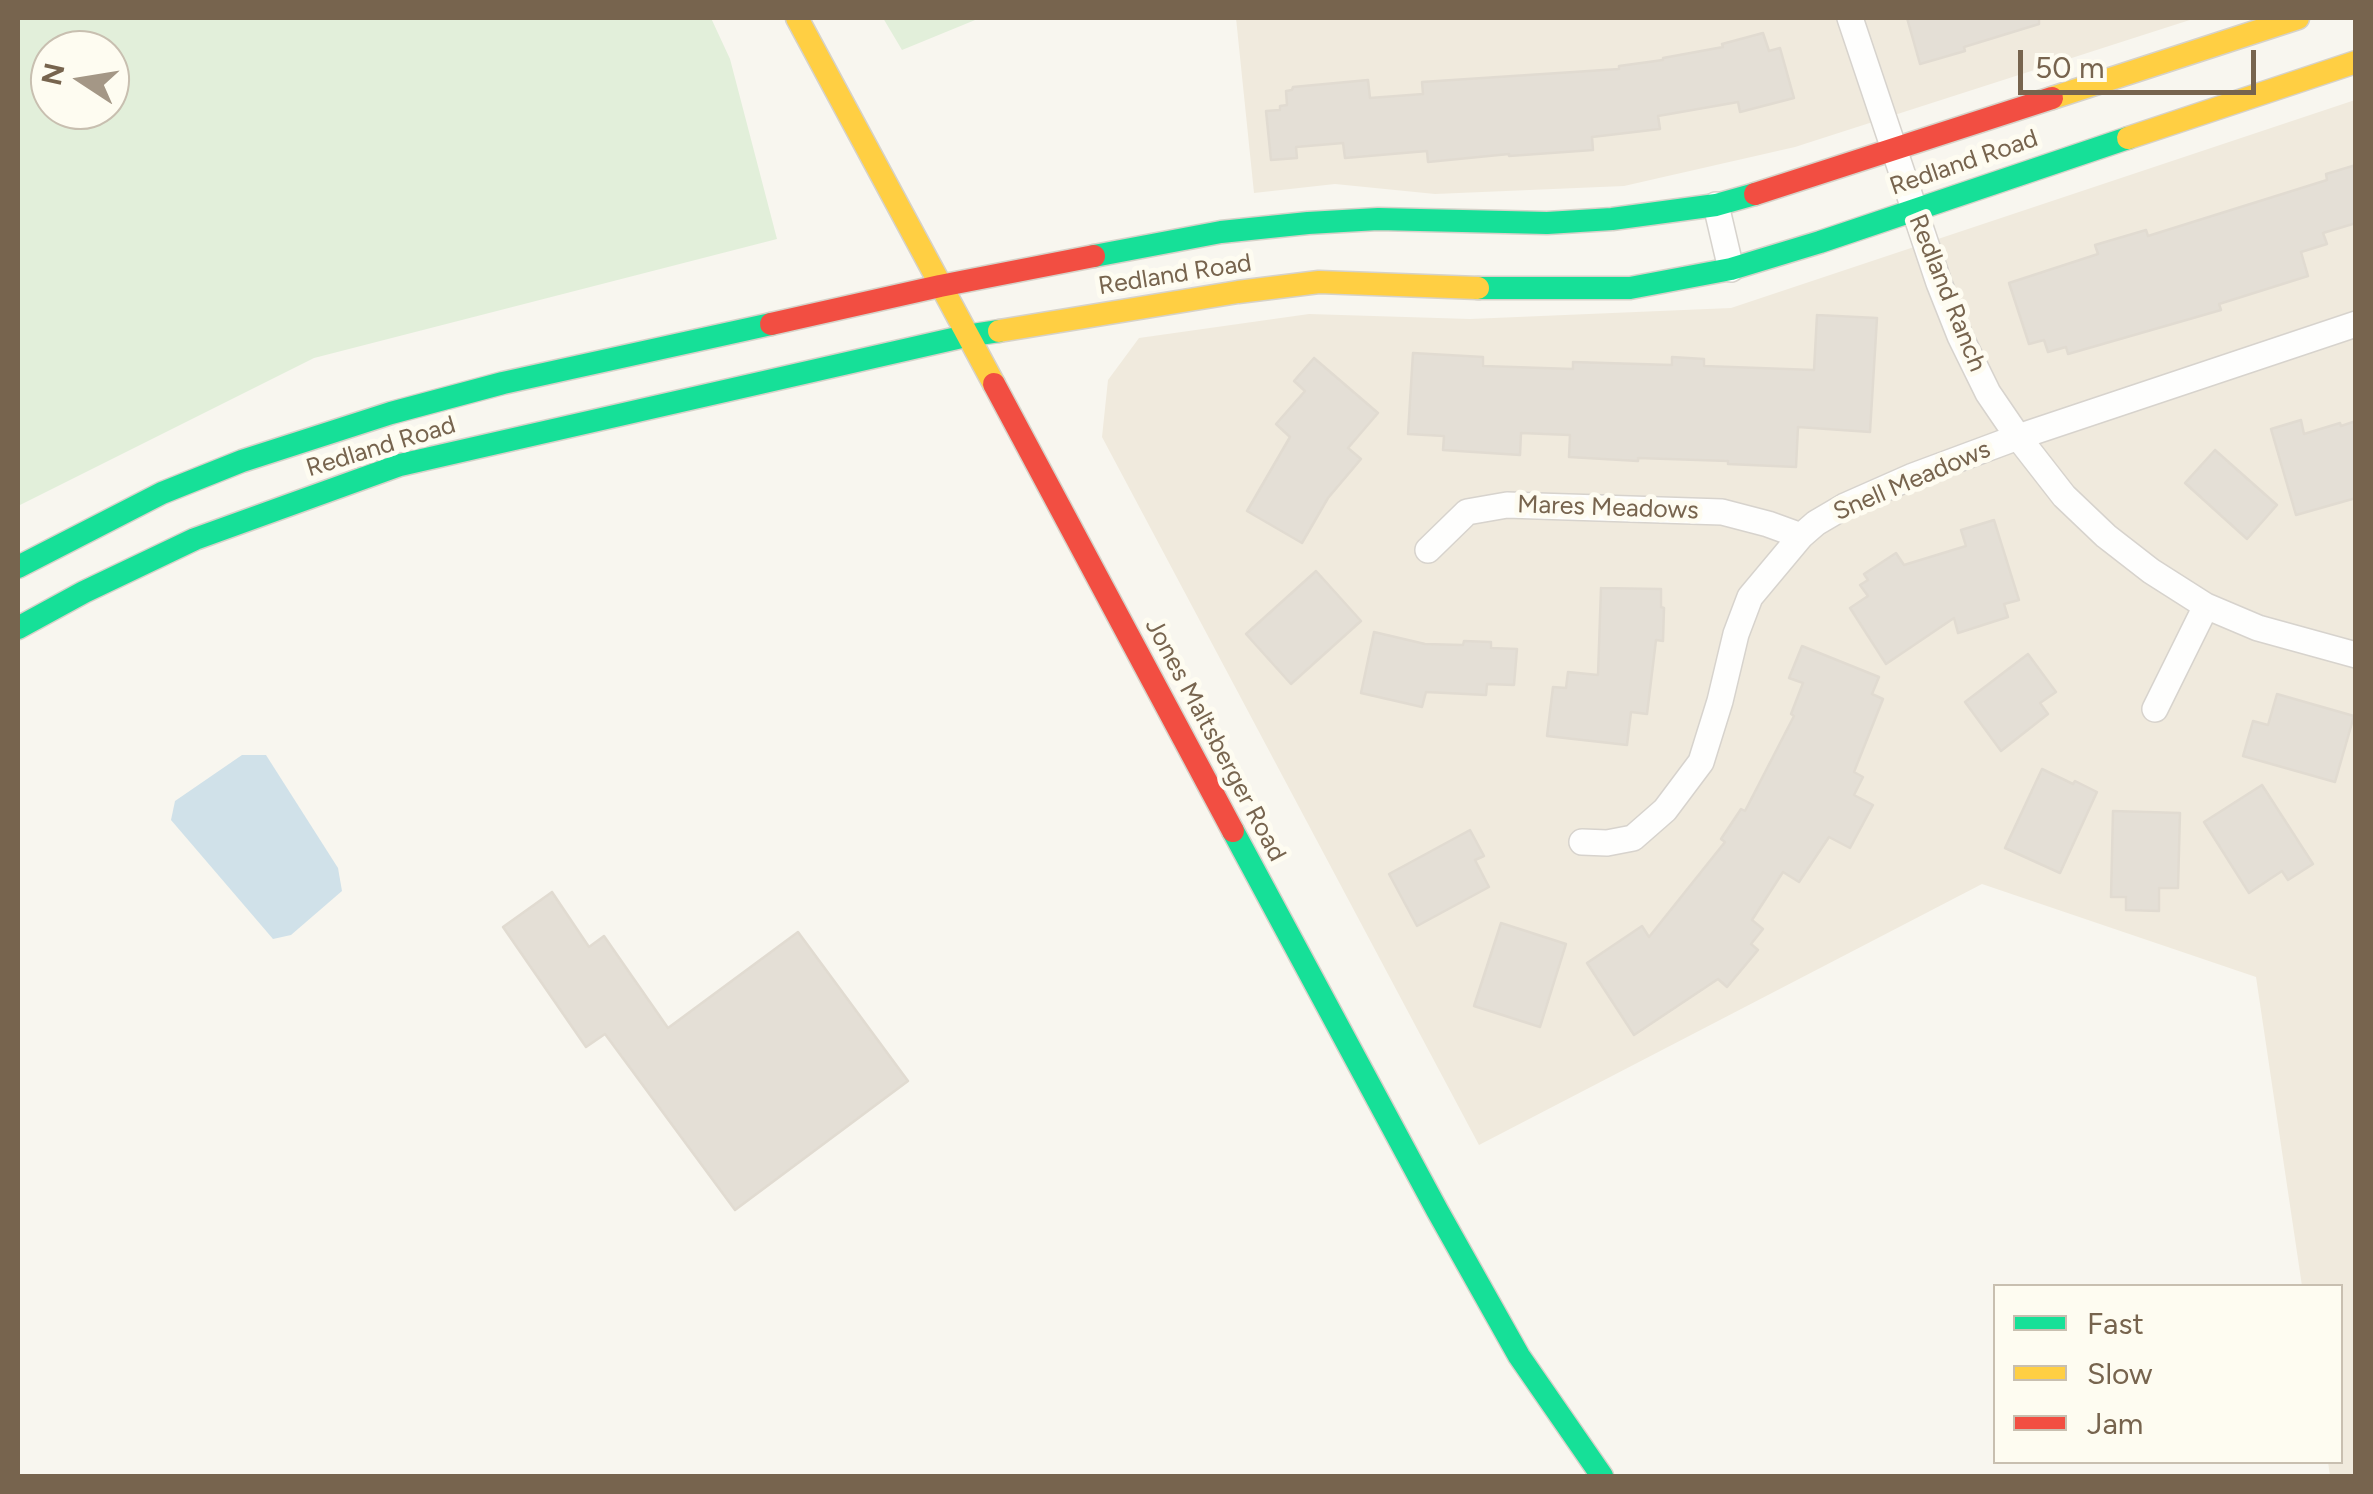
<!DOCTYPE html>
<style>
body{margin:0}
#map{position:relative;width:2373px;height:1494px;overflow:hidden;background:#f8f6ef;font-family:Figtree,sans-serif}
canvas{display:block}
.frame{position:absolute;inset:0;border:20px solid #77644e;pointer-events:none}
.legend{position:absolute;left:1993px;top:1284px;width:350px;height:180px;box-sizing:border-box;background:#fefcf1;border:2px solid #c8bfb0;margin:0;padding:12px 18px;list-style:none;font-size:30px;color:#77644e}
.legend li{display:flex;align-items:center;gap:20px;height:50px}
.legend b{width:50px;border:2px solid #c8bfb0}
.north{position:absolute;left:30px;top:30px;width:100px;height:100px;box-sizing:border-box;background:#fefcf1;border:2px solid #c8bfb0;border-radius:50%;rotate:282deg;font-size:28px;font-weight:700;line-height:40px;text-align:center;color:#77644e}
.north::after{content:'';display:block;margin:auto;width:35px;height:45px;background:#a49786;clip-path:polygon(50% 0,100% 100%,50% 72%,0 100%)}
.scale{position:absolute;left:2018px;top:50px;width:238px;height:45px;box-sizing:border-box;border:5px solid #77644e;border-top:0;padding-left:12px;font-size:30px;line-height:35px;white-space:nowrap;color:#77644e;-webkit-text-stroke:8px #fefcf1;paint-order:stroke}
</style>
<div id="map">
<canvas width="2373" height="1494"></canvas>
<div class="frame"></div>
<ul class="legend">
<li><b style="height:12px;background:#16e098"></b>Fast</li>
<li><b style="height:12px;background:#ffcf43"></b>Slow</li>
<li><b style="height:12px;background:#f24e42"></b>Jam</li>
</ul>
<div class="north">N</div>
<div class="scale">50 m</div>
</div>
<script>
const g = document.querySelector('canvas').getContext('2d');
g.lineJoin = 'round';
function fill(path, color) {
  g.fillStyle = color;
  g.fill(path, 'evenodd');
}
function toPath(rows) {
  const path = new Path2D();
  for (const r of rows) {
    path.moveTo(r[0], r[1]);
    for (let i = 2; i < r.length; i += 2) path.lineTo(r[i], r[i + 1]);
  }
  return path;
}
function stroke(path, color, width, dash) {
  g.strokeStyle = color;
  g.lineWidth = width;
  g.lineCap = dash ? 'butt' : 'round';
  g.setLineDash(dash || []);
  g.stroke(path);
}
function label(font, color, halo, rows, align = 'center') {
  g.font = font + ' Figtree,sans-serif';
  g.lineWidth = 10;
  g.setLineDash([]);
  g.textBaseline = 'middle';
  g.strokeStyle = halo;
  g.fillStyle = color;
  for (const [text, x, y, turn = 0] of rows) {
    g.save();
    g.translate(x, y);
    g.rotate((+turn || 0) * Math.PI / 180);
    g.textAlign = isNaN(turn) ? turn : align;
    if (halo) g.strokeText(text, 0, 0);
    g.fillText(text, 0, 0);
    g.restore();
  }
}
fill(toPath([
 [1236,18,2196,18,1795,147,1624,186,1435,194,1335,184,1254,193],
 [2355,100,2355,1476,2330,1476,2328,1462,2340,1462,2340,1286,2302,1286,2256,977,1982,884,1479,1145,1102,437,1108,380,1139,338,1309,314,1470,319,1731,308]
]), '#f0eadd');
fill(toPath([
 [18,18,711,18,730,59,777,239,314,358,18,506],
 [50,50,110,50,110,110,50,110],
 [883,18,980,18,902,50]
]), '#e2efda');
fill(toPath([
 [242,755,266,755,338,868,342,891,291,935,273,939,171,820,175,801]
]), '#d0e1e9');
const building = toPath([
 [1907,18,2039,18,2039,24,1964,47,1965,51,1920,64,1907,18],
 [1763,33,1769,51,1780,48,1794,98,1740,112,1738,102,1658,116,1660,129,1592,137,1593,150,1509,156,1509,154,1428,162,1427,151,1345,158,1343,143,1296,147,1297,158,1271,160,1266,111,1280,110,1280,106,1287,105,1286,91,1292,90,1293,87,1368,80,1370,98,1423,94,1422,82,1619,69,1619,66,1663,60,1663,58,1723,47,1722,44,1763,33],
 [2356,165,2356,223,2323,233,2327,244,2301,252,2308,276,2219,304,2221,310,2068,354,2066,347,2048,352,2044,340,2029,344,2009,283,2098,254,2095,245,2146,230,2148,236,2327,180,2326,174,2356,165],
 [1817,315,1877,318,1870,432,1798,427,1796,467,1728,464,1728,461,1638,458,1638,461,1569,457,1570,435,1521,433,1520,455,1443,450,1444,436,1408,434,1413,353,1483,357,1483,366,1573,369,1573,362,1672,365,1672,357,1704,359,1704,366,1814,370,1817,315],
 [1314,358,1378,413,1348,448,1361,459,1328,498,1302,543,1247,511,1290,437,1276,424,1305,391,1294,381,1314,358],
 [2301,420,2304,434,2340,423,2341,426,2356,421,2356,498,2296,515,2271,429,2301,420],
 [2215,450,2277,505,2247,539,2185,483,2215,450],
 [1994,520,2019,600,2004,604,2008,617,1958,633,1954,618,1886,664,1850,608,1868,596,1860,585,1868,580,1864,574,1896,553,1904,565,1966,546,1961,530,1994,520],
 [1316,571,1361,621,1291,684,1246,634,1316,571],
 [1601,588,1661,589,1661,607,1664,608,1663,641,1656,640,1647,714,1631,712,1627,745,1547,736,1553,687,1566,688,1568,672,1598,675,1601,588],
 [1374,632,1425,644,1463,645,1464,641,1491,642,1491,648,1517,649,1514,685,1487,684,1486,695,1426,692,1422,707,1361,693,1374,632],
 [1802,646,1879,677,1872,694,1883,699,1854,772,1863,777,1854,795,1873,805,1850,848,1829,837,1799,882,1783,872,1752,920,1763,929,1751,944,1758,950,1727,987,1718,979,1634,1035,1587,963,1642,926,1649,937,1725,842,1721,839,1741,809,1745,811,1794,716,1791,714,1803,683,1789,678,1802,646],
 [2028,654,2056,692,2040,703,2048,714,2001,751,1965,702,2028,654],
 [2277,694,2354,716,2335,782,2243,756,2253,721,2268,725,2277,694],
 [2042,769,2073,784,2075,781,2097,792,2060,873,2005,848,2042,769],
 [2262,785,2313,864,2288,880,2282,871,2249,893,2204,822,2262,785],
 [2113,811,2180,813,2178,888,2159,888,2159,911,2126,910,2126,897,2111,897,2113,811],
 [1470,830,1484,856,1475,860,1489,887,1417,926,1389,874,1470,830],
 [552,892,589,947,604,936,668,1028,798,932,908,1081,735,1210,605,1034,586,1047,503,927,552,892],
 [1501,923,1566,944,1540,1027,1474,1006,1501,923]
]);
fill(building, '#e4dfd6');
stroke(building, '#e1dbd1', 2.5);
const street = toPath([
 [1850,18,1939,283,1960,336,1988,393,2018,437,2064,496,2106,536,2151,571,2206,606,2258,628,2356,655],
 [1716,205,1731,269],
 [1428,550,1467,512,1507,505,1722,512,1768,524,1801,536],
 [2155,709,2206,606],
 [1582,842,1607,843,1633,838,1665,810,1701,762,1720,701,1736,634,1750,597,1801,536,1816,523,1845,506,1913,476,2018,437,2356,324]
]);
const fast = toPath([
 [1094,256,1221,232,1308,223,1378,219,1547,223,1612,219,1716,205,1755,194],
 [1478,288,1630,288,1731,269,1820,242,2128,138],
 [18,567,162,493,242,461,391,413,503,383,771,324],
 [18,628,84,592,195,539,400,465,966,336,999,331],
 [1233,831,1437,1210,1519,1356,1602,1476]
]);
const slow = toPath([
 [797,18,994,384],
 [2052,98,2298,18],
 [2128,138,2356,62],
 [999,331,1238,292,1319,282,1478,288]
]);
const jam = toPath([
 [1755,194,2052,98],
 [771,324,940,286,1094,256],
 [994,384,1233,831]
]);
stroke(street, '#d7d3cd', 28);
stroke(fast, '#d6d2c9', 25);
stroke(slow, '#d6d2c9', 25);
stroke(jam, '#d6d2c9', 25);
stroke(street, '#fefefd', 25);
stroke(fast, '#16e098', 22);
stroke(slow, '#ffcf43', 22);
stroke(jam, '#f24e42', 22);
label('25px', '#77644e', '#fefcf1', [
 ["Redland Road",1964,163,-19],
 ["Redland Road",1175,275,-9],
 ["Redland Ranch",1947,293,68],
 ["Redland Road",381,447,-17],
 ["Snell Meadows",1912,481,-23],
 ["Mares Meadows",1608,508,2],
 ["Jones Maltsberger Road",1215,740,62]
]);
</script>
